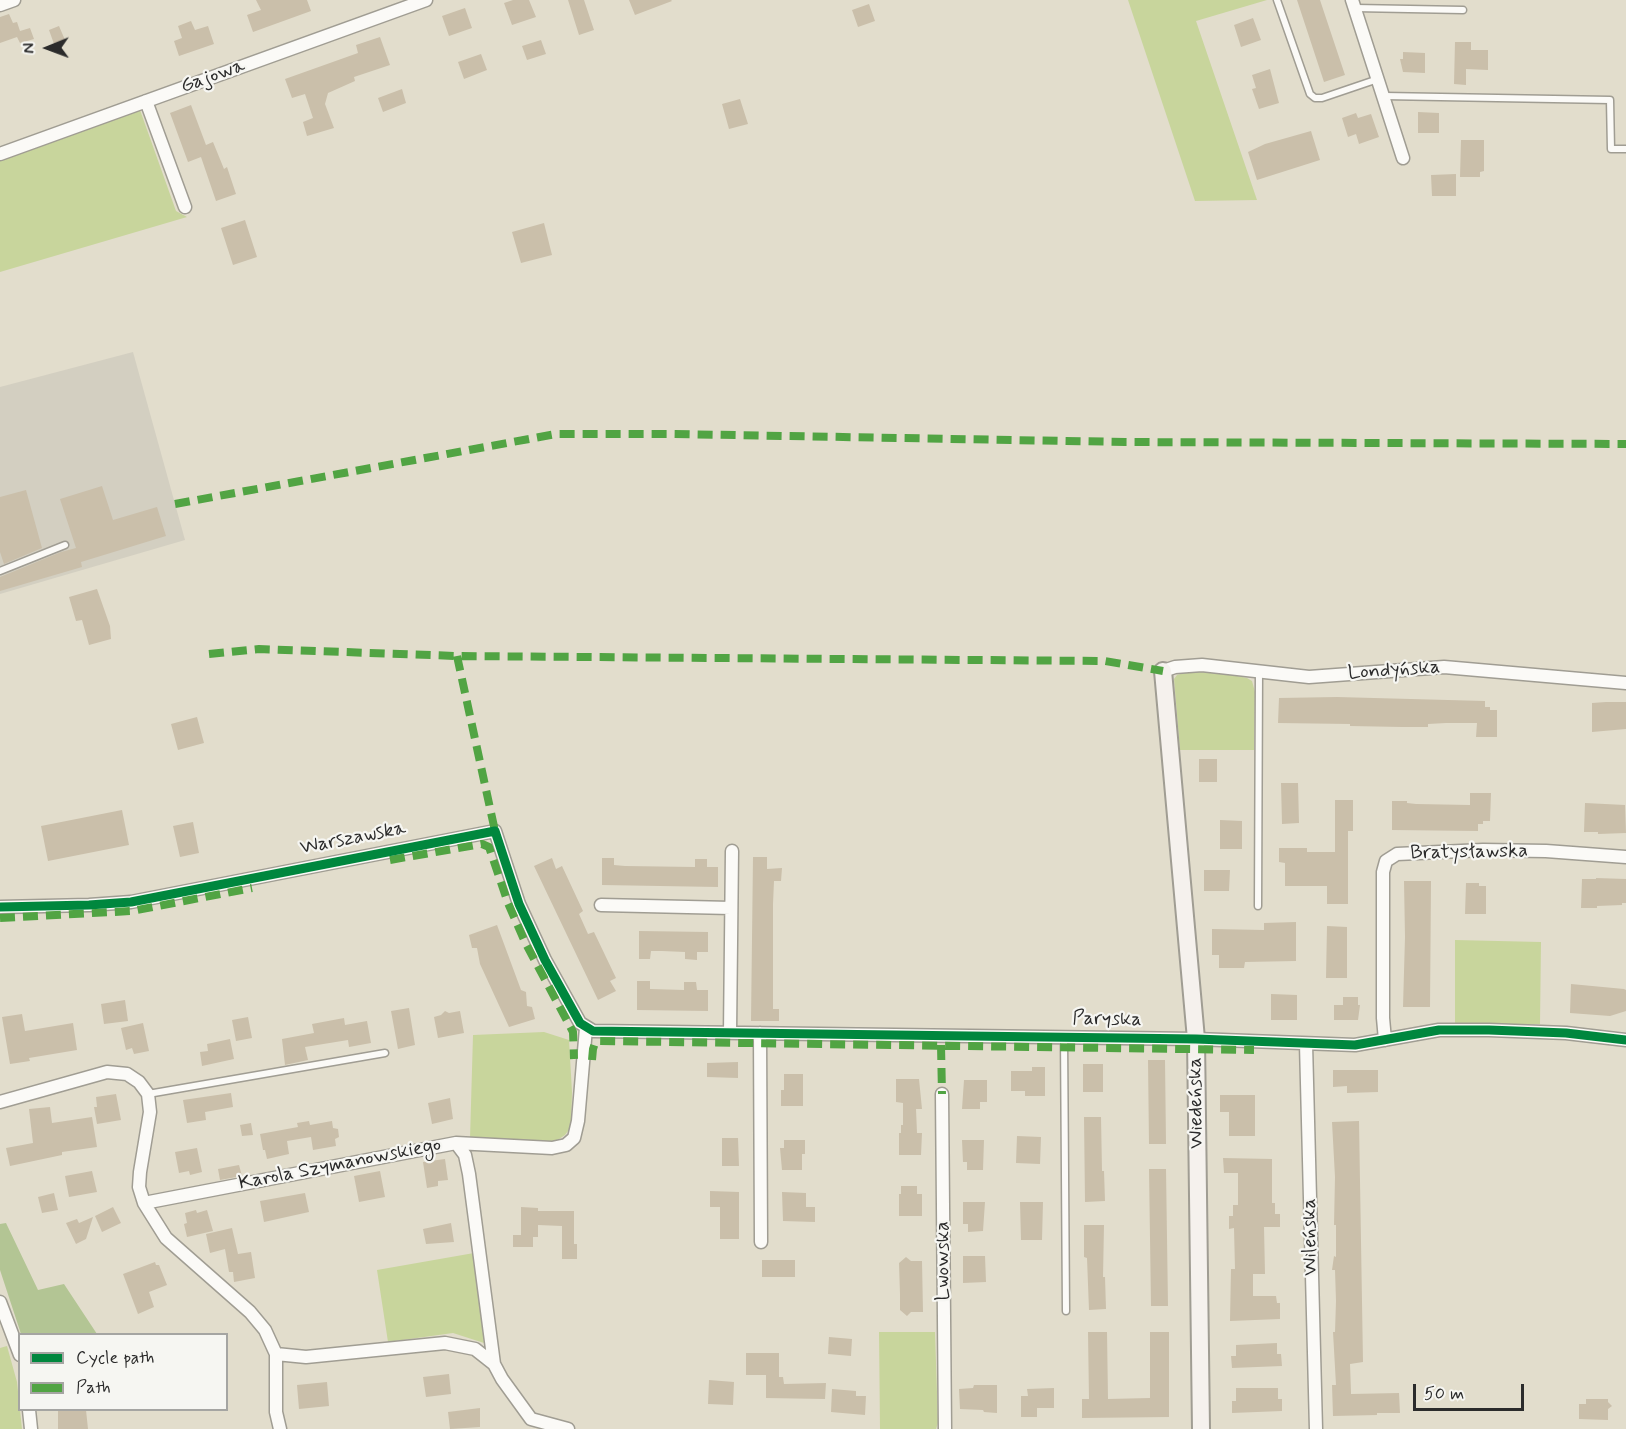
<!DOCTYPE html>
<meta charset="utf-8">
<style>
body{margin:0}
#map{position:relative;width:1626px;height:1429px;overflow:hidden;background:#e2ddcc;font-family:Mynerve,sans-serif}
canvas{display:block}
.legend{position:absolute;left:18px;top:1333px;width:210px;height:78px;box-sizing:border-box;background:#f6f6f2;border:2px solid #a5a5a2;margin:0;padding:8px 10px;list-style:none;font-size:18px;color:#2b2b2b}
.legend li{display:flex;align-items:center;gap:12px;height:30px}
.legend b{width:30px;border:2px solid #a5a5a2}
.north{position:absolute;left:18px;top:18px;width:60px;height:60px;-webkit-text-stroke:4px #f6f6f2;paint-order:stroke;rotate:269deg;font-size:16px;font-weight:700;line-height:24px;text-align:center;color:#2b2b2b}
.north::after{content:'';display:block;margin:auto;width:21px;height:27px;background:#2b2b2b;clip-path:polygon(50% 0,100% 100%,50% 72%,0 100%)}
.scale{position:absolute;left:1413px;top:1384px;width:111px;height:27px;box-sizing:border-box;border:3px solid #2b2b2b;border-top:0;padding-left:8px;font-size:18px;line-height:21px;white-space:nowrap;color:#2b2b2b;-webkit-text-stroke:4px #f6f6f2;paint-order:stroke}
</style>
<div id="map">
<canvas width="1626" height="1429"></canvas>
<ul class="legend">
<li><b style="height:8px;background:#00873e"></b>Cycle path</li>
<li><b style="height:8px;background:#51a443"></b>Path</li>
</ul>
<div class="north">N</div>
<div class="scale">50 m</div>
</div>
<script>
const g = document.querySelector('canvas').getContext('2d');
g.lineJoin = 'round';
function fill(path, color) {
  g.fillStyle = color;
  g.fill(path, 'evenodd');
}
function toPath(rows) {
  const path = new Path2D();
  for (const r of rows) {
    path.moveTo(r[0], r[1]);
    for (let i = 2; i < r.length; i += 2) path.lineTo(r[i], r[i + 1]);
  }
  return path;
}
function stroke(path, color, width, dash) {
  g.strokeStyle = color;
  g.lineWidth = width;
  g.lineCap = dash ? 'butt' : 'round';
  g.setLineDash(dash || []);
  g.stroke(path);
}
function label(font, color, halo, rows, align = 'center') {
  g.font = font + ' Mynerve,sans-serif';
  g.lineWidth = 4.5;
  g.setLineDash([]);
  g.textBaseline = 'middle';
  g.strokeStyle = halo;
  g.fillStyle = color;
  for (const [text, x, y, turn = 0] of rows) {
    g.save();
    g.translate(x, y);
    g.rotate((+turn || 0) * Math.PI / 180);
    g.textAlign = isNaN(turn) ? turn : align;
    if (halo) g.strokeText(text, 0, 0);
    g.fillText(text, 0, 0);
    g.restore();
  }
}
fill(toPath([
 [133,352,185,540,0,594,0,387]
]), '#d3cfc1');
fill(toPath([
 [1128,0,1267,0,1196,21,1257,200,1195,201],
 [140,110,176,211,187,217,0,272,0,161],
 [1212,671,1247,678,1252,681,1255,692,1254,750,1180,750,1174,679,1177,675,1187,672],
 [1455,940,1541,942,1540,1024,1455,1025],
 [544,1032,569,1040,572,1092,571,1127,565,1135,553,1143,470,1139,473,1035],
 [474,1253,484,1343,453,1333,388,1342,377,1270],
 [879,1332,935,1332,938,1423,936,1429,880,1429],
 [7,1346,17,1382,22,1429,0,1429,0,1348]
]), '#c8d59c');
fill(toPath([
 [6,1223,38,1290,64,1284,97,1334,21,1334,0,1270,0,1224]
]), '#b3c594');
fill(toPath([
 [256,0,307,0,311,11,253,32,247,15,261,10],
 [513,0,529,0,536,17,512,25,504,3],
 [568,0,584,0,594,30,579,35],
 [629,0,671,0,672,1,635,15],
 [1297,0,1320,0,1345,75,1324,82],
 [869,4,875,21,858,27,852,10],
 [465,8,472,28,449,36,442,16],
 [9,14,13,23,17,22,20,31,30,28,34,39,20,43,17,37,0,43,0,17],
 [1253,18,1261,40,1241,47,1234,25],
 [191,21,195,30,208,26,214,44,179,56,174,41,182,38,178,26],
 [59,26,65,40,54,44,49,30],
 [380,37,390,65,354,77,355,81,328,93,325,104,334,128,307,136,303,122,313,118,305,94,292,98,285,79,358,53,356,45],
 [541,40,546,54,527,60,522,46],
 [1455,42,1471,42,1471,50,1488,50,1488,70,1466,69,1466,85,1454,84],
 [1403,52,1425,53,1425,73,1403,72,1400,59,1403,59],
 [481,54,487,70,464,79,458,62],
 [1270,69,1279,103,1259,109,1252,89,1256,88,1252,75],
 [402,89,406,103,383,112,378,98],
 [740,99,748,124,729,129,722,104],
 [191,105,206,145,213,142,224,169,227,167,236,194,216,201,201,157,188,162,170,113],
 [1418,112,1439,113,1439,133,1418,133],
 [1356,113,1358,118,1371,114,1379,137,1359,144,1356,134,1348,137,1342,118],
 [1311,131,1320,160,1257,180,1248,152,1265,144],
 [1461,140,1484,140,1484,171,1480,172,1480,177,1460,177],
 [1456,174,1456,196,1432,196,1431,175],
 [245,220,257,257,233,265,221,228],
 [544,223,552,255,521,263,512,232],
 [102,486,113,520,157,507,166,536,81,562,82,567,0,591,0,577,61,552,76,548,60,499],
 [26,490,42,548,4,564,0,552,0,497],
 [97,589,110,626,111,639,89,645,82,620,76,621,69,597],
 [1337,697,1485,701,1485,707,1490,707,1490,710,1497,710,1497,737,1476,737,1477,723,1446,723,1428,724,1428,727,1402,727,1350,726,1350,724,1278,723,1279,698],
 [1606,702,1626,702,1626,729,1592,732,1592,703],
 [197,717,204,743,178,750,171,724],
 [1199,759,1217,759,1217,782,1199,782],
 [1281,783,1298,783,1299,823,1282,824],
 [1470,793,1491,793,1490,821,1483,821,1483,824,1478,824,1478,831,1392,830,1392,801,1407,801,1407,803,1416,804,1470,805],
 [1335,800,1353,800,1353,831,1348,831,1348,904,1327,904,1327,886,1285,886,1285,863,1279,862,1279,848,1307,848,1307,852,1335,852],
 [1585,803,1625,805,1626,833,1598,834,1598,832,1584,832],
 [122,810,129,845,48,861,41,826],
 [1220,820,1242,821,1242,849,1220,849],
 [193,822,199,853,180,857,173,826],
 [753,857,767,857,767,869,782,868,781,881,774,881,773,904,773,1009,779,1009,779,1021,751,1021],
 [552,858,556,869,562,866,583,911,579,914,588,934,594,932,616,978,610,981,616,991,598,1000,534,866],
 [602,858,614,858,614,865,625,866,695,867,695,859,707,859,707,867,718,867,718,887,602,885],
 [1204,870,1230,870,1229,891,1204,891],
 [1596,878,1626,879,1626,903,1622,903,1622,905,1597,906,1597,908,1581,908,1582,879,1596,879],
 [1404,881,1431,881,1430,1007,1403,1007,1405,937],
 [1466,883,1479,883,1479,886,1486,886,1486,914,1465,914],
 [1296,922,1296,961,1245,962,1244,968,1219,968,1219,955,1212,955,1212,929,1264,930,1264,923],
 [497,925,521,990,526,992,527,1006,532,1007,535,1019,509,1027,480,964,477,948,472,948,469,935],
 [1327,926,1347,927,1347,978,1326,978],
 [639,931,708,932,708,952,697,952,697,960,685,959,685,952,662,951,651,951,650,959,639,959],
 [637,981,650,981,650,989,684,990,684,982,696,982,697,990,708,990,708,1011,637,1010],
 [1571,984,1624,989,1626,990,1626,1011,1610,1016,1570,1013],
 [1271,994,1297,995,1297,1020,1271,1020],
 [1343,997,1358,997,1358,1005,1360,1005,1358,1020,1334,1020,1334,1005,1343,1005],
 [125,1000,128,1021,104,1024,101,1004],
 [409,1008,415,1045,398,1049,391,1011],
 [445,1011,449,1013,460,1011,464,1033,438,1038,434,1017,441,1015],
 [22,1014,25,1031,73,1023,77,1050,29,1058,30,1061,10,1064,2,1017],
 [248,1017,252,1038,236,1041,232,1020],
 [344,1018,345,1025,367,1021,371,1043,349,1047,348,1040,305,1047,308,1060,285,1065,282,1039,314,1033,312,1024],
 [143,1023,149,1051,134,1054,132,1048,126,1050,121,1028],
 [230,1039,234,1059,202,1066,200,1052,208,1051,207,1044],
 [1148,1060,1165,1060,1166,1144,1149,1144],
 [738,1062,738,1078,707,1077,707,1063],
 [1083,1064,1103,1064,1103,1092,1083,1092],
 [1032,1067,1045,1067,1045,1096,1025,1096,1025,1091,1011,1091,1011,1071,1032,1071],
 [1333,1070,1378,1070,1378,1092,1347,1093,1347,1086,1333,1087],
 [784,1074,803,1074,803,1106,781,1106,781,1090,784,1090],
 [896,1079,919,1079,922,1109,916,1109,917,1133,922,1133,921,1155,899,1155,899,1133,901,1133,901,1125,903,1125,903,1103,896,1102],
 [964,1080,987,1080,987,1102,980,1102,980,1109,962,1109],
 [231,1093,233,1107,205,1112,206,1120,187,1123,183,1100],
 [116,1094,121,1120,97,1124,94,1107,97,1107,96,1097],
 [1220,1095,1255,1095,1255,1136,1229,1136,1229,1112,1220,1112],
 [450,1098,453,1119,432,1124,428,1103],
 [50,1107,52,1123,92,1117,97,1147,62,1152,62,1155,10,1166,6,1148,33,1143,29,1109],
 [1084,1117,1101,1117,1102,1171,1104,1171,1105,1201,1085,1202],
 [309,1121,310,1125,332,1121,333,1128,338,1129,339,1137,335,1139,336,1146,313,1150,311,1137,287,1141,289,1154,267,1159,265,1150,263,1150,260,1134,298,1127,297,1123],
 [1359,1121,1363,1362,1350,1364,1351,1392,1351,1394,1399,1393,1400,1413,1377,1413,1377,1415,1333,1416,1332,1385,1336,1385,1333,1332,1335,1332,1336,1301,1335,1270,1332,1270,1334,1256,1336,1257,1336,1225,1334,1225,1335,1177,1332,1122],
 [251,1123,253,1135,242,1136,240,1125],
 [1017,1136,1041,1137,1040,1164,1016,1163],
 [722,1138,738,1138,739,1166,722,1166],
 [784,1140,805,1140,805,1154,802,1154,802,1170,782,1170,780,1148,784,1148],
 [962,1140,984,1140,983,1170,967,1170,967,1162,963,1162],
 [197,1148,202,1172,190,1175,189,1171,179,1173,175,1152],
 [1223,1158,1272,1159,1272,1203,1275,1203,1275,1214,1280,1214,1280,1227,1264,1227,1265,1274,1253,1274,1253,1296,1276,1296,1277,1303,1280,1303,1280,1319,1230,1321,1231,1269,1235,1269,1234,1228,1229,1229,1229,1216,1233,1216,1233,1205,1238,1205,1238,1173,1224,1173],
 [445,1159,448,1180,438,1181,438,1186,427,1188,423,1162],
 [239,1165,242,1176,220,1180,218,1169],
 [1149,1169,1166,1169,1168,1306,1151,1306],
 [92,1171,97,1192,69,1197,65,1176],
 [380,1171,385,1197,359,1202,354,1176],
 [901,1186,917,1186,917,1194,922,1194,922,1216,899,1216,899,1194,901,1194],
 [710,1191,739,1192,739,1239,720,1239,720,1207,710,1207],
 [782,1192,806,1193,806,1207,815,1207,815,1222,783,1221],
 [54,1193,58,1210,42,1213,38,1197],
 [305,1193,309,1212,264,1222,260,1201],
 [963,1202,985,1202,983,1231,968,1232,968,1224,963,1224],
 [1020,1202,1043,1202,1042,1240,1021,1240],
 [113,1207,121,1223,102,1232,95,1216],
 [521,1207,538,1208,538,1211,574,1211,574,1244,577,1244,577,1259,562,1259,562,1226,538,1225,538,1237,533,1237,533,1247,513,1247,513,1235,521,1235],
 [196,1210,197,1213,207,1210,213,1231,187,1237,184,1224,187,1223,185,1213],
 [93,1217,86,1239,76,1244,66,1223,77,1219,79,1223],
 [451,1223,454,1242,426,1244,423,1229],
 [1084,1225,1104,1225,1103,1277,1105,1277,1106,1309,1089,1310,1087,1258,1084,1257],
 [232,1228,238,1254,251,1252,255,1278,234,1282,233,1272,229,1272,225,1249,210,1253,206,1234],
 [963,1256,985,1256,986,1282,963,1283],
 [906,1257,911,1261,922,1261,923,1312,911,1312,907,1316,900,1310,900,1294,899,1263],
 [762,1260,795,1260,795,1277,762,1277],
 [155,1262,156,1265,159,1265,167,1285,149,1292,154,1307,138,1314,123,1274],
 [1088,1332,1107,1332,1108,1399,1150,1398,1150,1332,1169,1332,1169,1417,1082,1418,1082,1399,1089,1399],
 [829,1337,852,1339,851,1356,828,1354],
 [1277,1343,1277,1354,1281,1354,1282,1366,1232,1368,1231,1356,1236,1356,1236,1345],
 [746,1353,779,1353,779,1377,783,1377,784,1384,826,1383,825,1399,766,1398,766,1375,746,1375],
 [449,1374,451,1394,426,1397,423,1377],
 [709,1380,734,1382,733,1405,708,1404],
 [327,1382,329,1406,299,1409,297,1385],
 [974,1385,997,1385,997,1413,984,1412,983,1410,960,1409,959,1389,973,1388],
 [1054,1388,1054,1408,1037,1408,1037,1417,1021,1417,1021,1396,1028,1396,1027,1389],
 [1236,1388,1278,1388,1278,1399,1282,1399,1282,1411,1232,1413,1232,1401,1236,1401],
 [832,1389,856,1391,856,1396,866,1396,865,1415,831,1412],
 [1586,1399,1608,1399,1608,1402,1612,1406,1608,1409,1608,1420,1579,1419,1579,1404,1586,1404],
 [480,1408,480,1427,450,1429,448,1412],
 [58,1410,86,1410,88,1429,58,1429]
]), '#cabfaa');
const lane = toPath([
 [1277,0,1310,94,1315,98,1322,98,1378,79],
 [1355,8,1463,10],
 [1384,96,1610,100,1611,149,1626,149],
 [0,571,65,545],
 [1258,906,1259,670],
 [1064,1037,1066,1311],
 [148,1094,385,1053]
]);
const street = toPath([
 [1352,0,1403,158],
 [0,5,14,0],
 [146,101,185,207],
 [0,154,426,0],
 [1163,671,1175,667,1202,665,1309,677,1444,667,1626,683],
 [601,905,731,908],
 [0,907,89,905,131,902,495,831,519,904,545,960,580,1023,593,1031,1196,1039,1355,1045,1439,1030,1489,1030,1566,1033,1626,1040],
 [730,1033,732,851],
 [760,1033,761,1242],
 [1385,1040,1383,1018,1383,872,1386,861,1397,854,1483,850,1546,851,1626,857],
 [1306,1044,1316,1429],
 [942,1094,945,1429],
 [0,1102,107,1072,127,1074,139,1082,148,1094,150,1112,140,1172,139,1187,144,1203,166,1238,250,1312,265,1330,276,1354,276,1412,280,1429],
 [456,1143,552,1148,566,1145,574,1138,578,1121,586,1028],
 [144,1203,456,1143,465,1155,469,1174,494,1364],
 [0,1302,20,1355],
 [276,1354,306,1357,445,1343,475,1349,494,1364,502,1379,531,1419,568,1429],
 [29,1410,31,1429]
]);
const secondary = toPath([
 [1163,671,1196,1039,1201,1429]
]);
stroke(lane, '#a09d93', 9);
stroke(street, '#a09d93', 15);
stroke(secondary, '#a09d93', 20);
stroke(lane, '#fbfaf7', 6);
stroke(street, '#fbfaf7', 12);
stroke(secondary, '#f5f1ed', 16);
stroke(toPath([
 [175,504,556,434,674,434,1125,442,1626,444],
 [209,654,259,649,457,656,1105,661,1163,671],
 [457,656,495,831],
 [390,860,482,844,489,847,508,903,525,942,573,1032,574,1059],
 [0,918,132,911,252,888],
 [941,1045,942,1094],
 [592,1060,593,1049,595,1043,599,1041,1254,1050]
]), '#51a443', 8, [15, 8]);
stroke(toPath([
 [0,907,89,905,131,902,495,831,519,904,545,960,580,1023,593,1031,1196,1039,1355,1045,1439,1030,1489,1030,1566,1033,1626,1040]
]), '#00873e', 9);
label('20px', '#2b2b2b', '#f6f6f2', [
 ["Gajowa",213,77,-20],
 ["Londyńska",1394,671,-4],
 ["Warszawska",353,839,-11],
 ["Bratysławska",1469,853,-1],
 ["Paryska",1107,1020,1],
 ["Wiedeńska",1197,1103,-91],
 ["Karola Szymanowskiego",340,1165,-11],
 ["Wileńska",1311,1237,-91],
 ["Lwowska",944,1261,-90]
]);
</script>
